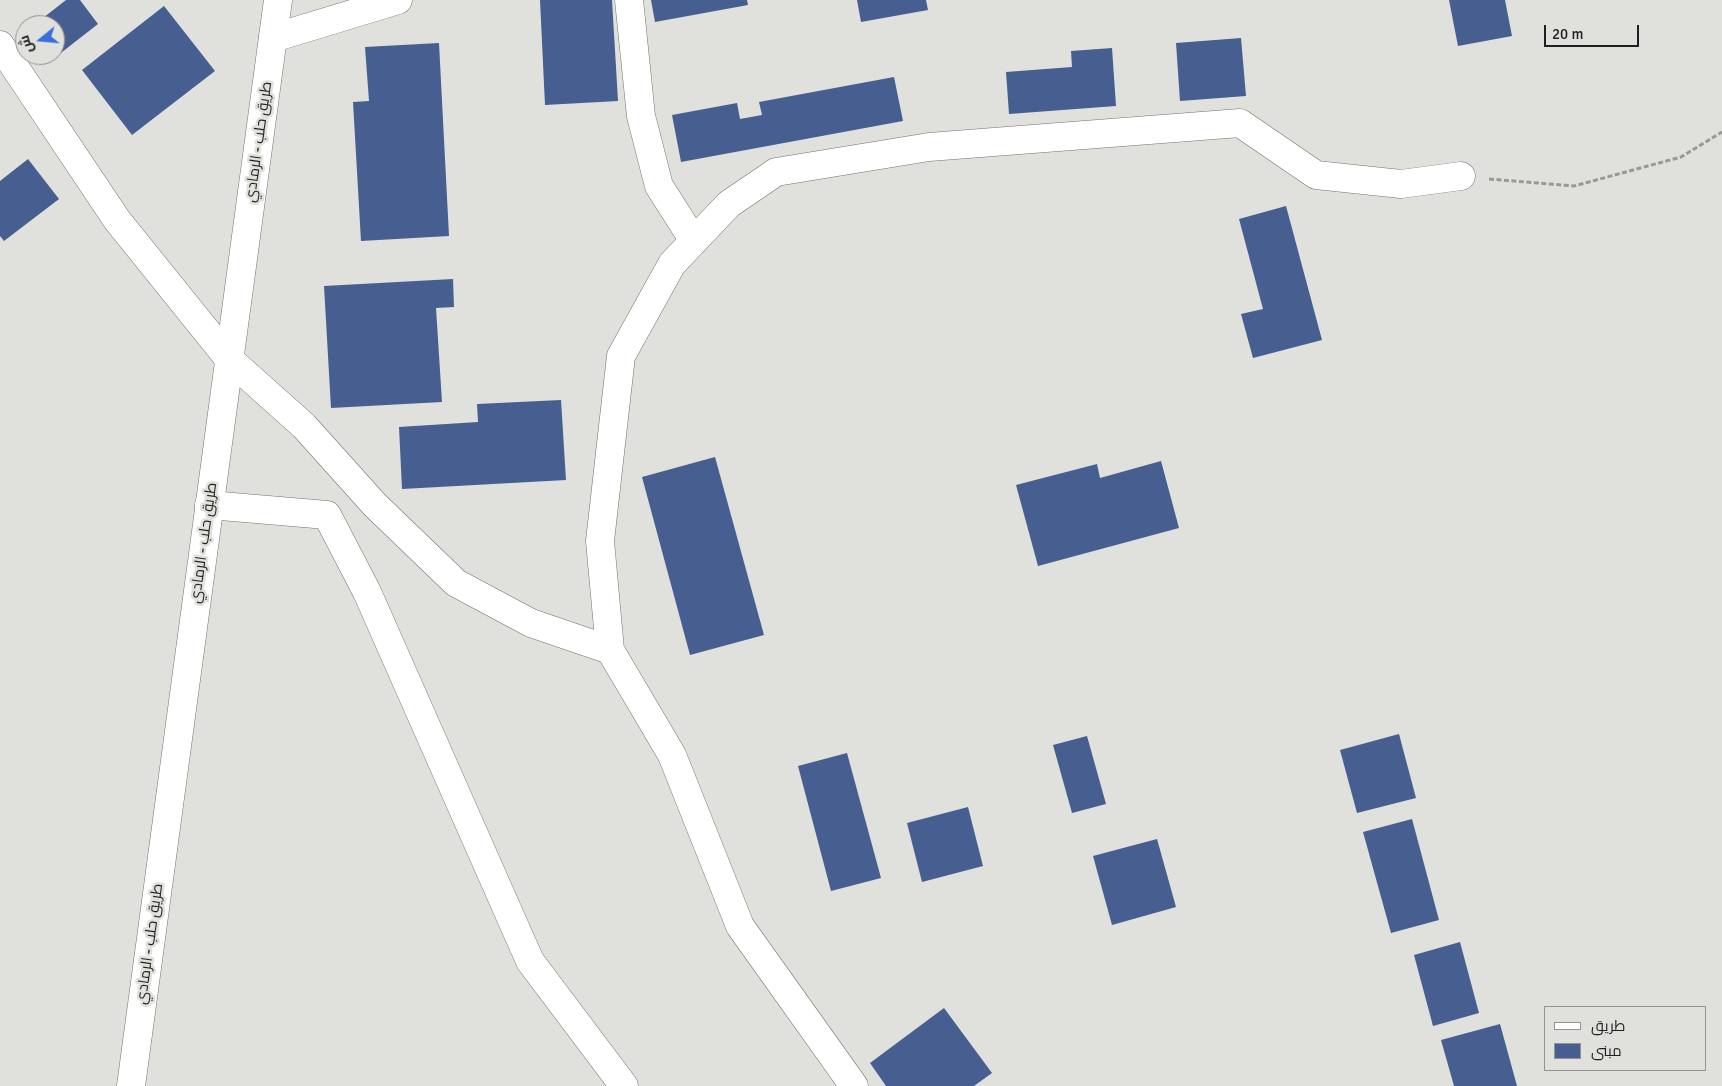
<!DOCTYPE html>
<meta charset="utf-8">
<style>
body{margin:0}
#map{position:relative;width:1722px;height:1086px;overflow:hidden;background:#e0e1dc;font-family:Signika,Cairo,sans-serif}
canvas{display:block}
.legend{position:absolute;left:1544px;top:1006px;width:162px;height:65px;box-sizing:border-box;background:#e0e1dc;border:1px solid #939390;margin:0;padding:6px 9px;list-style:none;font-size:15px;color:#1f1f1e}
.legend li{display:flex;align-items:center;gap:10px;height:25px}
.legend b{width:25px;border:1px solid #939390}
.north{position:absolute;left:15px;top:15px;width:50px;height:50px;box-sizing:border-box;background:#e0e1dc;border:1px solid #939390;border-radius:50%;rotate:253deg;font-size:14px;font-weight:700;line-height:20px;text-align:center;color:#1f1f1e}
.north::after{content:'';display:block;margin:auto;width:18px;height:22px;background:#3b6cdc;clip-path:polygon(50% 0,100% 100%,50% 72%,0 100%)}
.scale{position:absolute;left:1544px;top:25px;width:95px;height:22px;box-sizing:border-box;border:2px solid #1f1f1e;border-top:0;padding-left:6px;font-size:15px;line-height:18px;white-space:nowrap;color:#1f1f1e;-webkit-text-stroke:4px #e0e1dc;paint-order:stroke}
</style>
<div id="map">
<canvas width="1722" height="1086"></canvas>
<ul class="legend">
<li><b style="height:6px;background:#fff"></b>طريق</li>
<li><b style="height:14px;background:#465e90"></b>مبنى</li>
</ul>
<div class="north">ش</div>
<div class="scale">20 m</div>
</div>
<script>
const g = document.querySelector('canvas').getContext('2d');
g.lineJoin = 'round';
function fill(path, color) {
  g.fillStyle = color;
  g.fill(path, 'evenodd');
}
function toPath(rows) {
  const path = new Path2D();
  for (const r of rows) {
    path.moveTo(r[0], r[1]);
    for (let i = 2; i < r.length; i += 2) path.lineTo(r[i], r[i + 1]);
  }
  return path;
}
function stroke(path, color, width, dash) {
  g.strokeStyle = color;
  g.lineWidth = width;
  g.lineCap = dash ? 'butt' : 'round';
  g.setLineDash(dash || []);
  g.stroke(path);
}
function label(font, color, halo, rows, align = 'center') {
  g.font = font + ' Signika,Cairo,sans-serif';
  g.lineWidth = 5;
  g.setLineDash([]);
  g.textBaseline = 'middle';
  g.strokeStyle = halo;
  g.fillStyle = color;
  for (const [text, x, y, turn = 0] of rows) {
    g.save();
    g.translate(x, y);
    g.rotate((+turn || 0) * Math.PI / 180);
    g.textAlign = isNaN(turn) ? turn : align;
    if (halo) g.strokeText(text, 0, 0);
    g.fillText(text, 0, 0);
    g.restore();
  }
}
fill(toPath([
 [66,0,80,0,98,24,48,63,42,55,55,55,55,25,34,25],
 [540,0,612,0,618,101,545,105],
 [651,0,747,0,748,5,655,22],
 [857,0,926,0,928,10,861,22],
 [1449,0,1505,0,1512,36,1458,46],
 [164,6,215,71,132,135,82,70],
 [1241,38,1246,96,1180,101,1176,43],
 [439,43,449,236,361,241,353,102,369,101,365,47],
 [1112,48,1116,106,1009,114,1006,72,1072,67,1071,51],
 [894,77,903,121,681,162,672,115,737,103,740,119,762,115,759,102],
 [28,159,59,199,4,241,0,236,0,181],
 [1286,206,1322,340,1253,358,1241,314,1263,309,1239,219],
 [453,279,454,307,436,308,442,402,331,408,324,286],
 [561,400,566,480,402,489,399,427,478,422,477,404],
 [715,457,764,635,690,655,642,477],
 [1161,461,1179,528,1038,566,1016,485,1097,464,1100,478],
 [1399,734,1416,798,1357,813,1340,750],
 [1087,736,1106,804,1072,813,1053,745],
 [847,753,881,878,831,891,798,766],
 [968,807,983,866,922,882,907,823],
 [1412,819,1439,920,1391,933,1363,832],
 [1157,839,1176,907,1112,925,1093,856],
 [1460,942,1479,1013,1433,1026,1414,955],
 [944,1008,992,1073,974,1086,886,1086,870,1063],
 [1500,1024,1517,1086,1454,1086,1441,1040]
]), '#465e90');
const minor = toPath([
 [629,0,641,116,659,186,694,241],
 [273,38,398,0],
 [0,45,117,220,229,359,304,426,375,505,456,583,531,623,610,650,672,755,740,926,854,1086],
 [209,505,327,515,367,592,530,961,624,1086],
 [610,650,600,541,621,356,672,264,729,204,776,172,929,147,1240,123,1316,175,1401,184,1461,176]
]);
const trunk = toPath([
 [131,1086,278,0]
]);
stroke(minor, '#72726e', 29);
stroke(trunk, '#72726e', 29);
stroke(toPath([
 [1489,179,1574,186,1681,157,1722,132]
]), '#989895', 3, [5, 2.5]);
stroke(minor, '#fff', 28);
stroke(trunk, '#fff', 28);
label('15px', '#1f1f1e', '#e0e1dc', [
 ["طريق حلب - الرمادي",259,142,-82],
 ["طريق حلب - الرمادي",204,543,-82],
 ["طريق حلب - الرمادي",150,944,-82]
]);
</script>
